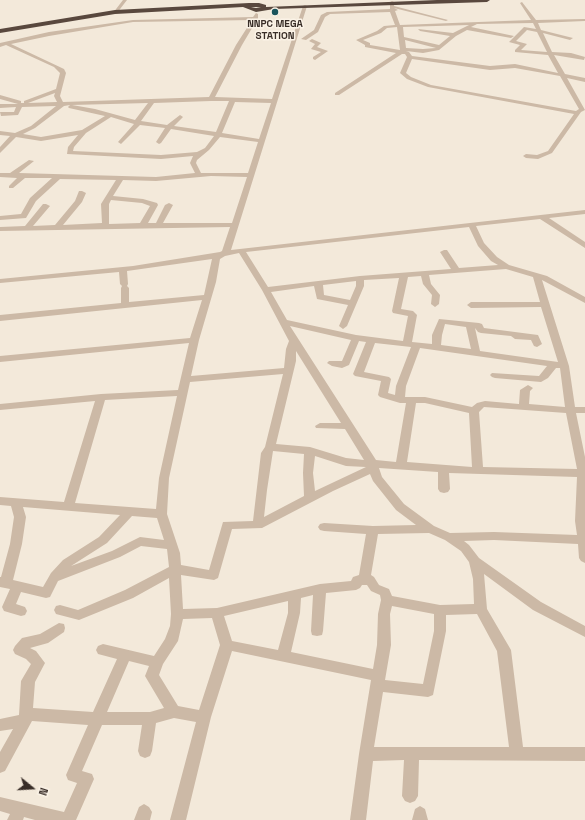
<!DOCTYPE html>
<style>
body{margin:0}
#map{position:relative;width:585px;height:820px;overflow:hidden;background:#f3e9da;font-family:"Space Grotesk",sans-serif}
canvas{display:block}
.north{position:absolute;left:12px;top:768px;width:40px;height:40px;-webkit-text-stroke:3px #fbf3e7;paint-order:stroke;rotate:108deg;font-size:11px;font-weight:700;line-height:16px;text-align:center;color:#382d27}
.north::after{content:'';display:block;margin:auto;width:14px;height:18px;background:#382d27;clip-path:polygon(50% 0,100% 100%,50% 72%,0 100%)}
</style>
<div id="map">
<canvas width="585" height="820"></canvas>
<div class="north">N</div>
</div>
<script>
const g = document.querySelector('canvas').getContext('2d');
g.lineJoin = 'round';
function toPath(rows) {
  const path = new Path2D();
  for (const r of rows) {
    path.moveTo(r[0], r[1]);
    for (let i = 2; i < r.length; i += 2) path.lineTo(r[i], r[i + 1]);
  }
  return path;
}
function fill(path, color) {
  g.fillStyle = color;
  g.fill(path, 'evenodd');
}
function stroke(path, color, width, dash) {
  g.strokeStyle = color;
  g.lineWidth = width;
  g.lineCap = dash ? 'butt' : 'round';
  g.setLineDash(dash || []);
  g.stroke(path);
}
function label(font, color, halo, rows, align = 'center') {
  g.font = font + ' "Space Grotesk",sans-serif';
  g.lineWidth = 3;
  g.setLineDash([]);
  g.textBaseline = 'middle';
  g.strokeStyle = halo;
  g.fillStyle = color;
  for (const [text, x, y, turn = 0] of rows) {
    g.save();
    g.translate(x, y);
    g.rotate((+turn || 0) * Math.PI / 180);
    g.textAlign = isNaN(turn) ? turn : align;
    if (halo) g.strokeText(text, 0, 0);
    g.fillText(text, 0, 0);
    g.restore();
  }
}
fill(toPath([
 [123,0,127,0,117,13,113,13,123,0],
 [392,1,394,2,394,6,448,20,446,21,394,8,398,10,395,11,400,25,531,20,520,3,522,2,536,20,585,19,585,21,538,23,541,30,573,38,570,40,543,33,552,52,571,53,585,57,584,60,554,55,565,74,585,78,585,82,567,78,585,110,581,112,552,153,538,159,526,158,523,156,526,154,537,155,548,151,574,114,428,87,407,79,400,73,407,57,405,54,402,54,339,95,335,95,335,93,396,53,365,47,365,45,356,40,377,31,384,26,395,25,390,12,330,14,325,17,318,32,306,40,301,39,314,30,321,15,327,12,390,9,390,2,392,1],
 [533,23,536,29,524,27,509,42,520,45,515,50,515,52,548,55,558,73,515,64,490,66,412,56,409,52,406,51,423,53,439,50,456,36,467,30,511,38,514,36,471,27,477,24,533,23],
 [469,25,453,33,418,29,420,31,450,36,439,45,404,37,403,27,469,25],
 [397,27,400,50,370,45,370,43,363,40,381,33,387,28,397,27],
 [527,30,537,32,547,52,521,50,527,44,516,41,527,30],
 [405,40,436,48,423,49,406,48,405,40],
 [412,59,490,70,515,68,560,76,579,109,576,111,431,85,411,77,406,73,412,59],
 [305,5,307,6,231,250,585,210,585,214,549,218,585,242,585,248,540,219,476,226,484,243,497,257,509,265,547,276,585,297,585,303,542,280,569,366,575,407,585,407,585,413,576,413,585,457,585,563,581,561,579,558,578,544,494,540,464,541,469,545,479,558,541,602,585,626,585,637,533,610,484,574,487,609,511,650,523,747,585,747,585,761,419,760,418,796,415,801,410,803,405,801,402,796,404,760,373,761,366,820,350,820,359,754,371,680,232,651,211,717,186,820,170,820,196,722,174,718,156,723,152,751,150,756,145,758,140,756,138,751,142,725,102,725,82,771,92,774,94,779,76,820,35,820,24,817,23,820,7,820,10,814,0,811,0,797,64,812,77,783,68,780,66,775,88,725,32,721,5,771,0,773,0,752,13,729,0,731,0,719,19,715,21,681,31,664,26,659,15,654,13,650,15,646,22,638,40,634,59,623,64,624,65,628,64,632,48,643,30,648,36,651,45,663,35,682,33,708,93,712,117,659,98,654,96,650,98,646,103,644,154,656,165,639,170,626,171,614,169,578,133,598,79,620,56,614,54,610,56,606,60,605,78,610,125,590,169,567,167,549,141,546,120,557,58,581,50,597,46,598,21,592,16,604,25,607,27,611,25,615,21,616,4,611,2,607,10,589,0,587,0,577,1,577,10,544,14,517,11,506,0,505,0,497,64,502,95,401,0,410,0,404,101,394,178,390,189,343,0,362,0,356,190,338,202,300,0,321,0,315,121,303,121,288,122,286,120,284,119,272,0,283,0,279,133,266,220,252,222,251,230,227,0,231,0,227,25,226,43,204,46,204,50,206,33,226,55,225,75,201,79,191,82,191,86,193,82,202,63,225,102,223,101,204,116,180,60,179,36,201,26,218,0,220,0,216,21,214,30,198,52,178,25,178,13,188,9,188,9,186,17,178,0,177,0,173,10,173,29,160,34,161,19,173,156,177,195,173,190,163,193,156,161,159,67,154,68,147,78,135,41,141,16,137,0,153,0,147,10,136,0,135,0,131,15,133,31,126,56,106,22,107,18,115,1,116,0,112,14,112,16,107,0,108,0,104,18,104,0,99,0,95,21,101,21,103,24,103,24,101,56,89,60,73,54,67,6,45,0,47,0,43,49,32,133,20,253,17,256,13,258,14,258,18,242,45,215,97,272,99,303,6,305,5],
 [252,20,236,45,209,97,63,102,60,96,66,73,64,69,11,44,49,36,133,22,252,20],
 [55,93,54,96,57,102,28,103,55,93],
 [211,101,229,101,216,132,174,126,183,117,180,115,167,125,141,121,154,103,211,101],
 [235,102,271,103,259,139,222,133,235,102],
 [148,103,135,120,95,109,72,105,148,103],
 [70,105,68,107,69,108,105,116,82,130,41,137,23,134,35,128,64,106,70,105],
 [111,117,134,124,118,142,121,144,140,125,165,128,156,142,159,144,161,143,171,129,214,136,205,148,197,152,161,155,73,151,74,147,86,133,111,117],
 [220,137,258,142,248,173,201,173,196,163,197,160,209,150,220,137],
 [211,176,247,177,232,223,163,223,173,205,169,203,165,205,156,223,148,223,158,205,157,203,143,199,113,196,123,180,156,181,211,176],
 [111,200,142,203,150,206,140,223,109,224,109,204,111,200],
 [469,227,478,246,491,261,498,265,459,268,447,250,444,250,440,252,451,269,360,276,268,287,246,252,469,227],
 [239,253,262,290,289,341,286,349,284,368,191,376,199,340,216,282,220,259,225,256,239,253],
 [212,259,204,295,129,302,129,288,127,286,128,284,127,271,212,259],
 [506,269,533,277,540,302,471,302,467,305,471,308,541,307,558,362,480,351,475,328,478,332,481,333,511,336,515,339,531,340,534,346,537,347,542,344,538,335,484,328,482,324,479,323,439,319,432,335,432,344,412,342,417,315,413,311,401,309,408,277,421,276,423,284,432,295,431,304,435,307,439,304,440,295,431,284,429,275,506,269],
 [399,278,392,311,393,313,408,316,403,341,356,335,287,320,271,292,314,286,317,299,348,305,339,326,343,329,347,326,364,286,364,280,399,278],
 [356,281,356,286,350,300,324,295,323,285,356,281],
 [445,324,466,327,471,349,441,345,442,335,445,324],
 [290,326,351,340,342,361,329,361,327,363,332,366,342,368,349,365,359,341,366,342,353,374,355,376,381,381,378,395,380,397,400,403,406,403,396,462,376,460,290,326],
 [375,343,411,347,396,386,395,395,388,393,391,379,389,377,364,372,375,343],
 [420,348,547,366,539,376,492,373,490,375,492,377,495,378,541,382,548,378,556,368,560,368,565,407,529,404,530,391,533,388,528,385,520,390,519,404,485,401,477,403,472,407,425,397,405,397,406,386,420,348],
 [296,351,341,423,320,423,315,426,316,428,345,429,364,460,346,458,310,447,276,444,296,361,296,351],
 [283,374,265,447,261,453,253,521,223,522,209,570,181,565,180,553,167,514,169,478,190,382,283,374],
 [177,396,159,478,156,509,75,503,105,400,177,396],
 [416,403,425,403,469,413,472,467,407,462,416,403],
 [484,407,566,413,577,469,483,467,479,412,484,407],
 [273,451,304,454,303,473,304,496,264,517,267,490,273,451],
 [315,456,346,466,366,467,315,491,313,473,315,456],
 [379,468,438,472,438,489,440,492,444,493,448,492,450,489,449,473,577,477,575,521,577,535,494,532,450,533,434,526,404,504,382,477,379,468],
 [370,474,373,481,396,510,416,525,373,526,324,523,320,524,318,527,320,530,324,531,366,534,359,575,353,577,351,581,320,584,217,608,183,609,181,575,214,580,218,578,232,529,262,528,333,491,370,474],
 [23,507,120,515,99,537,63,560,51,573,43,587,13,580,22,544,26,517,23,507],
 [132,516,157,518,164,540,140,537,112,551,71,566,107,543,132,516],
 [429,533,445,540,461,551,469,562,473,579,474,604,440,605,392,596,389,589,379,585,374,577,371,575,378,534,429,533],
 [362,585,367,585,371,591,380,595,381,600,378,614,377,645,373,669,291,652,300,613,301,598,313,595,311,631,312,635,317,636,322,635,323,631,326,593,356,590,360,588,362,585],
 [288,601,288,613,278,650,232,641,224,616,288,601],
 [392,606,434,614,434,631,423,684,385,680,391,645,390,614,392,606],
 [477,614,497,651,509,747,374,747,383,692,428,697,433,695,446,631,446,615,477,614],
 [212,618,220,645,199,710,178,706,159,675,163,664,178,641,183,619,212,618],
 [129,661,149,666,145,676,164,708,150,712,107,712,129,661],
 [312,39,321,43,317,47,328,51,315,60,313,59,313,57,321,52,311,49,315,44,309,41,312,39],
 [144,804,149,807,152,812,150,820,134,820,139,807,144,804],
 [420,806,425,809,428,820,412,820,415,809,420,806]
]), '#ccb9a6');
fill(toPath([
 [437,0,490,0,487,2,274,9,256,12,243,7,115,14,0,33,0,29,115,10,249,3,259,3,266,5,266,7,437,0],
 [251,7,261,7,256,8,251,7]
]), '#59483e');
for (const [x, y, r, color] of [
 [275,12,4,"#1a545c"]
]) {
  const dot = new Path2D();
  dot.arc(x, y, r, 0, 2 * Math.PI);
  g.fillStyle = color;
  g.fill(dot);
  stroke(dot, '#fbf3e7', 1.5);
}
label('bold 10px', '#382d27', '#fbf3e7', [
 ["NNPC MEGA",275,24],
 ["STATION",275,36]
]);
</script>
